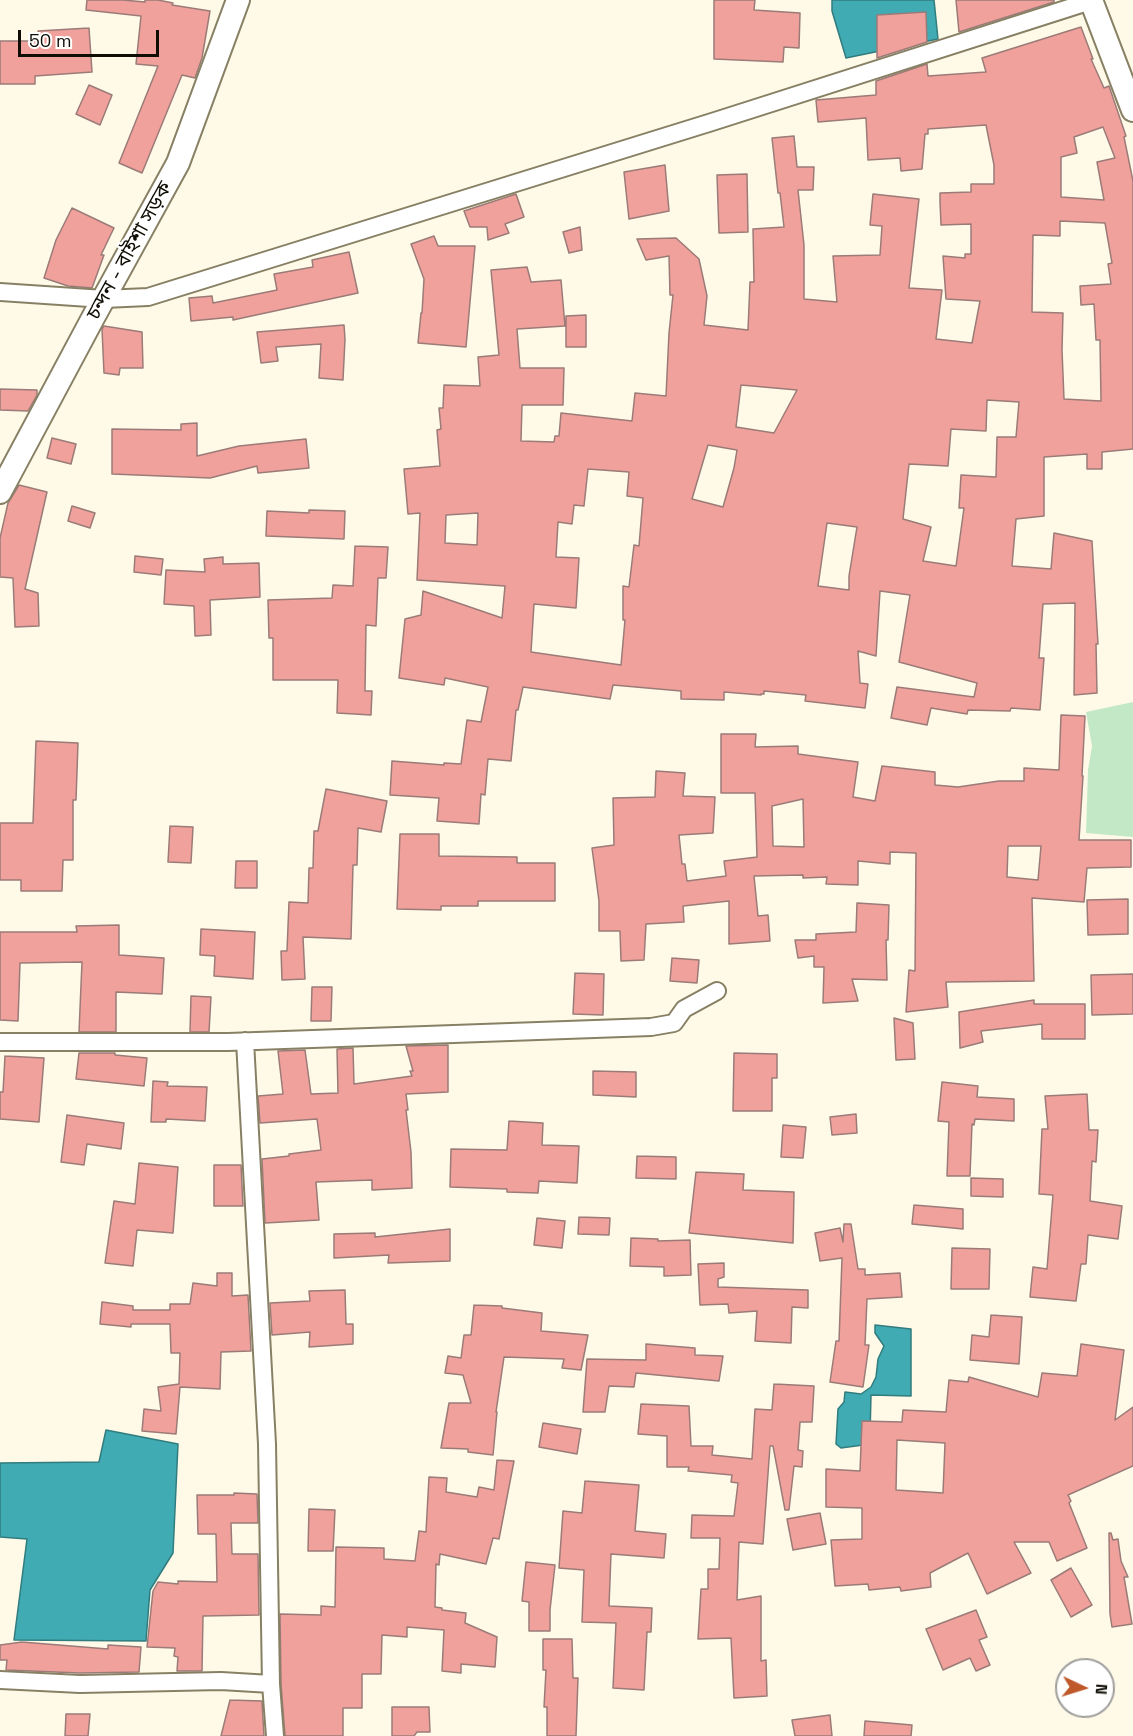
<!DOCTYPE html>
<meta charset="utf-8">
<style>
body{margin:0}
#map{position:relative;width:1133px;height:1736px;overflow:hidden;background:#fffae8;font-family:"Space Grotesk",sans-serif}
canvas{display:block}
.north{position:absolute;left:1055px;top:1658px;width:60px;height:60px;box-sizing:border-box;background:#fff;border:2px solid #9f9e9b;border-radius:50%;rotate:94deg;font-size:16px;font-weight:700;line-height:24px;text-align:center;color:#0f0d04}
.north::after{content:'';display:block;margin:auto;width:21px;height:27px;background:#bf592a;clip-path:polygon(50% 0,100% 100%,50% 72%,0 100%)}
.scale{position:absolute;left:18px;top:30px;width:141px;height:27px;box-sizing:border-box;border:3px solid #0f0d04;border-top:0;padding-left:8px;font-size:18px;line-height:21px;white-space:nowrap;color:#0f0d04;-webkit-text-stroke:4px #fff;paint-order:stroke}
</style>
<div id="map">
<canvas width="1133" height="1736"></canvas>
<div class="north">N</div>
<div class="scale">50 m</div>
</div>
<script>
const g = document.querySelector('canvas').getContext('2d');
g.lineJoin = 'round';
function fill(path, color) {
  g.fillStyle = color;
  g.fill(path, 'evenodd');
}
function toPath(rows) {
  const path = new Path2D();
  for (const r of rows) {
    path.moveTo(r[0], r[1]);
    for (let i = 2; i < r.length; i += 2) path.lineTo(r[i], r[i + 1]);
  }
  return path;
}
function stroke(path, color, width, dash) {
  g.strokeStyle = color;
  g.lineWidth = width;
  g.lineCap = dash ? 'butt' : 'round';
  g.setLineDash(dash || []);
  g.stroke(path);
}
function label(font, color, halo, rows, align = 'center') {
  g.font = font + ' "Space Grotesk","Noto Sans Bengali",sans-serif';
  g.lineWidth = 4.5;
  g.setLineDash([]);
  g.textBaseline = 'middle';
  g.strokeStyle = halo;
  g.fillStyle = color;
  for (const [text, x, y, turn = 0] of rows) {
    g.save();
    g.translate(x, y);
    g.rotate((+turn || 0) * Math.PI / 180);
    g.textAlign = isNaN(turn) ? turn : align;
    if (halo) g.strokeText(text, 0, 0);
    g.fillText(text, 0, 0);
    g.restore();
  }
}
fill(toPath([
 [1133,702,1133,837,1086,833,1088,770,1092,746,1086,712]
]), '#c3e8c6');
const water = toPath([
 [832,0,934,0,938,39,846,58,832,11,832,0],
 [875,1325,911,1329,911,1396,871,1395,870,1436,863,1445,841,1448,836,1444,838,1409,844,1402,845,1392,861,1394,871,1387,876,1377,878,1359,884,1346,875,1333,875,1325],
 [106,1430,178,1444,173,1553,150,1590,146,1641,14,1640,27,1539,0,1537,0,1463,99,1462,106,1430]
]);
fill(water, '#40abb3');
stroke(water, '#317c7e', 1.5);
const building = toPath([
 [87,0,123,0,145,2,145,0,158,0,173,3,172,5,210,11,202,58,195,78,182,75,142,173,119,163,158,66,136,64,141,16,86,10,87,0],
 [714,0,755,0,754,10,800,13,799,48,784,47,783,62,714,59,714,0],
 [956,0,1054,0,1054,2,959,32,956,0],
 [926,12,927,42,877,58,877,15,926,12],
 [1081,27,1093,59,1091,59,1104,88,1109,86,1126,136,1124,137,1133,181,1133,449,1102,452,1102,469,1087,469,1087,454,1044,457,1044,516,1016,519,1012,566,1051,569,1054,533,1092,541,1098,644,1096,644,1097,693,1074,695,1075,603,1043,604,1039,658,1044,658,1040,710,1011,708,1010,711,968,710,967,714,931,708,927,725,891,718,897,687,974,697,977,683,899,662,910,595,880,591,876,656,858,651,860,683,868,684,865,708,805,701,806,695,764,691,764,694,761,694,761,695,724,692,724,700,681,699,681,691,613,685,610,699,523,687,518,710,516,710,511,761,488,759,485,795,481,794,479,824,437,821,439,798,390,795,392,761,444,765,444,763,461,764,467,720,481,722,488,687,445,678,444,685,399,678,405,619,421,615,423,591,502,618,505,586,417,580,420,513,408,514,404,469,440,466,437,430,441,429,439,408,443,408,444,385,480,386,478,357,499,355,491,270,527,267,531,282,561,280,565,326,517,329,520,368,564,368,563,405,522,405,521,441,554,442,555,436,559,436,561,413,632,421,635,393,666,396,669,333,673,295,670,295,669,256,646,260,637,239,676,238,699,259,707,296,704,325,748,330,750,282,754,282,753,229,784,227,780,193,778,193,772,138,794,136,797,167,814,167,813,190,798,190,804,245,804,299,837,302,833,256,880,255,882,226,870,225,873,194,919,199,909,288,942,290,936,339,972,343,980,301,946,299,943,256,965,258,965,254,971,254,971,224,941,225,940,201,940,193,971,192,971,184,994,184,994,165,986,125,928,129,928,134,925,134,922,169,901,171,900,158,868,160,866,118,818,122,816,100,876,95,876,81,927,64,928,76,986,72,982,58,1081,27],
 [1103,127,1115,158,1097,162,1104,200,1061,197,1061,157,1077,153,1074,137,1103,127],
 [1060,221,1105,223,1112,263,1108,264,1111,284,1080,286,1081,305,1094,304,1096,340,1100,340,1101,401,1064,399,1062,350,1063,313,1032,312,1033,235,1060,236,1060,221],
 [741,385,797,390,774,433,736,427,741,385],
 [987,400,1019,402,1016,437,997,437,996,477,961,475,959,508,964,508,956,566,923,561,931,527,903,519,909,464,948,466,951,429,986,431,987,400],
 [708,445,737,450,734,468,723,507,692,499,708,445],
 [588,469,629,472,627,496,643,498,639,546,634,545,629,587,623,586,623,620,625,620,621,665,531,652,534,604,576,608,579,558,556,557,558,522,572,524,574,505,584,506,588,469],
 [478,513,477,545,445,543,446,515,478,513],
 [827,523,857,527,849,576,849,590,818,586,827,523],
 [89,28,92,72,35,76,35,84,0,84,0,41,39,41,38,31,89,28],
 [89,85,112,95,100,125,76,114,89,85],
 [665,165,669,211,629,219,624,172,665,165],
 [747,174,748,232,719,233,717,175,747,174],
 [516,194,524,217,505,224,509,233,488,240,487,227,470,227,464,211,516,194],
 [72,208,114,228,101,255,104,255,92,288,68,286,44,278,56,240,72,208],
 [580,227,582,250,569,253,563,232,580,227],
 [434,236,438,246,475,246,466,347,418,343,421,313,422,313,424,279,411,244,434,236],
 [349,252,358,293,233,320,233,317,191,321,189,298,212,296,213,303,277,290,274,274,313,267,312,260,349,252],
 [586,315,586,347,566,347,566,316,586,315],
 [344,325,345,339,343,380,319,378,321,344,276,347,278,361,261,363,257,332,344,325],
 [104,326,142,332,143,368,120,368,119,375,104,373,102,329,104,326],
 [0,389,37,390,37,395,28,411,0,410,0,389],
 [197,423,197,456,239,446,306,439,309,468,258,473,257,466,210,478,112,474,112,429,181,430,181,424,197,423],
 [52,438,76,444,71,464,47,458,52,438],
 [19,485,47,492,25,589,38,593,39,626,15,627,13,578,0,577,0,538,8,503,19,485],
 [72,506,95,513,90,528,68,521,72,506],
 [309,510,345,511,344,539,266,536,267,511,309,513,309,510],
 [355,546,388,547,386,578,378,578,376,626,366,625,365,691,372,691,371,715,337,713,338,680,273,680,273,638,269,638,268,600,332,598,333,585,353,586,355,546],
 [135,556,163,559,161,575,134,572,135,556],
 [223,557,223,564,259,563,260,597,210,600,211,635,195,636,194,606,164,604,166,570,205,572,204,559,223,557],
 [1061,715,1085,716,1082,776,1083,776,1079,840,1131,840,1131,867,1087,868,1084,902,1032,898,1034,981,946,982,948,1007,906,1012,909,970,915,971,916,853,890,852,890,864,858,861,858,885,826,884,827,877,803,878,803,875,754,876,758,916,768,915,770,941,729,944,729,901,683,906,684,922,646,924,644,960,621,961,620,931,599,931,599,901,592,848,614,845,613,798,655,797,656,771,685,773,683,796,715,797,713,833,679,835,682,864,685,864,687,881,726,876,724,861,757,857,755,793,721,793,721,734,756,734,755,747,798,746,798,754,858,762,853,797,875,801,882,766,935,772,935,785,958,787,999,781,1024,781,1024,768,1059,770,1061,715],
 [803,799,804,847,773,846,772,806,803,799],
 [1008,846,1041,846,1038,880,1007,877,1008,846],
 [36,741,78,743,76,800,73,800,73,860,63,860,62,891,21,891,21,880,0,880,0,823,33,823,36,741],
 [326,789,387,801,381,832,358,828,357,865,353,865,351,939,303,937,305,979,282,980,281,951,287,951,289,902,308,903,309,868,313,868,314,831,318,831,326,789],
 [170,826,193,827,191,863,168,862,170,826],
 [400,834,439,834,439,856,517,857,517,863,555,863,555,901,478,901,478,906,441,906,441,910,397,909,400,834],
 [236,861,257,861,257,888,235,888,236,861],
 [1128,899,1128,934,1088,935,1087,900,1128,899],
 [857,903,889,905,888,940,886,940,887,980,852,979,858,1001,823,1003,824,967,814,967,814,956,798,958,795,940,816,940,816,934,856,932,857,903],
 [119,925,119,955,164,958,162,994,116,992,116,1032,79,1032,82,962,20,963,18,1021,0,1020,0,932,77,932,76,926,119,925],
 [201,929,255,932,253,979,214,976,215,956,200,955,201,929],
 [672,958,699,960,697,983,670,981,672,958],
 [575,973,604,974,603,1015,573,1014,575,973],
 [1133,974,1133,1014,1092,1015,1091,975,1133,974],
 [312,987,332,987,331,1021,311,1021,312,987],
 [191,996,211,997,209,1032,190,1032,191,996],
 [1034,1000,1034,1004,1085,1004,1085,1039,1042,1039,1042,1024,981,1031,983,1042,960,1048,959,1012,1034,1000],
 [894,1018,913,1023,915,1059,896,1060,894,1018],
 [448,1045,448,1092,406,1094,408,1110,406,1110,411,1152,412,1188,372,1190,372,1180,316,1182,319,1220,265,1223,262,1159,289,1156,289,1154,321,1150,317,1119,260,1123,258,1096,283,1094,278,1051,305,1050,311,1094,338,1093,337,1049,353,1048,354,1084,412,1076,410,1071,413,1071,406,1046,448,1045],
 [79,1053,115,1053,115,1055,147,1058,144,1086,76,1079,79,1053],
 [734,1053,777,1054,777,1078,772,1078,772,1111,733,1111,734,1053],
 [5,1056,44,1058,39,1122,0,1119,0,1092,3,1092,5,1056],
 [593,1071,636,1072,636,1097,593,1095,593,1071],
 [153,1081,168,1082,167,1086,207,1087,205,1121,166,1119,166,1122,151,1122,153,1081],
 [942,1082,978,1086,977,1097,1014,1099,1014,1121,975,1119,974,1125,972,1124,970,1176,947,1176,949,1122,938,1121,942,1082],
 [1087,1094,1089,1130,1098,1130,1096,1162,1092,1161,1090,1201,1122,1206,1118,1239,1088,1235,1086,1264,1081,1264,1076,1301,1030,1297,1033,1267,1047,1269,1053,1195,1039,1194,1042,1129,1048,1129,1045,1096,1087,1094],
 [856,1114,857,1133,832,1135,830,1117,856,1114],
 [67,1115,124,1123,121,1149,87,1144,84,1165,61,1162,67,1115],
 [509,1121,543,1123,542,1145,579,1146,577,1183,539,1181,538,1193,507,1192,507,1189,450,1187,451,1149,507,1150,509,1121],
 [783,1125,806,1127,803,1158,781,1157,783,1125],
 [637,1156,676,1157,676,1179,636,1178,637,1156],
 [139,1163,178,1167,173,1233,137,1230,133,1266,105,1263,114,1201,135,1204,139,1163],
 [214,1165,241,1165,243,1206,214,1206,214,1165],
 [696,1172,744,1174,743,1190,794,1192,793,1243,689,1233,696,1172],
 [971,1178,1003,1179,1003,1197,971,1196,971,1178],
 [914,1205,963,1209,963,1229,912,1224,914,1205],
 [579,1217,610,1218,609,1235,578,1234,579,1217],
 [537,1218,565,1221,562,1248,534,1245,537,1218],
 [844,1224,851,1224,858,1269,865,1269,865,1275,900,1273,902,1297,867,1299,865,1345,869,1345,863,1387,830,1382,836,1341,839,1341,842,1258,820,1261,815,1233,840,1228,843,1242,844,1224],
 [450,1229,450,1261,388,1263,389,1255,334,1258,334,1234,375,1233,375,1237,450,1229],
 [631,1238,658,1239,658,1241,690,1240,691,1275,664,1276,664,1267,630,1266,631,1238],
 [952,1248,990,1249,989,1289,951,1289,952,1248],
 [724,1263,724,1277,718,1279,718,1287,808,1290,808,1308,792,1307,791,1343,755,1341,757,1311,729,1313,728,1304,700,1305,698,1264,724,1263],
 [217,1273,232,1273,232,1296,248,1295,251,1351,221,1352,220,1389,180,1387,176,1434,142,1431,144,1409,161,1411,158,1387,179,1384,180,1353,171,1353,170,1324,131,1324,131,1327,100,1324,102,1302,133,1306,133,1310,170,1310,170,1304,190,1304,193,1283,217,1286,217,1273],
 [345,1290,346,1324,353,1324,353,1344,309,1347,310,1332,272,1335,270,1303,310,1301,309,1291,345,1290],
 [474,1305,502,1306,502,1308,542,1313,541,1331,588,1335,581,1370,562,1368,564,1359,504,1357,496,1412,497,1412,493,1455,468,1452,468,1449,441,1448,449,1403,471,1403,463,1375,445,1373,448,1356,461,1358,464,1335,471,1335,474,1305],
 [991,1315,1022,1317,1019,1364,970,1360,972,1335,989,1337,991,1315],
 [646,1344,695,1348,695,1355,723,1356,719,1381,636,1373,634,1387,609,1386,605,1412,583,1412,587,1359,646,1360,646,1344],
 [1081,1344,1124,1350,1115,1420,1133,1407,1133,1466,1068,1495,1071,1501,1069,1503,1087,1548,1057,1561,1049,1542,1014,1542,1031,1573,987,1594,968,1553,930,1573,931,1587,901,1591,900,1587,869,1590,868,1584,835,1586,831,1540,862,1539,862,1508,826,1507,826,1469,860,1471,862,1421,902,1422,903,1410,946,1412,949,1380,968,1382,969,1377,1038,1397,1042,1373,1077,1376,1081,1344],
 [897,1440,945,1443,943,1493,896,1490,897,1440],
 [774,1384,814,1386,812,1422,800,1422,798,1450,803,1451,802,1467,794,1466,789,1510,785,1510,773,1446,770,1446,763,1544,739,1542,737,1600,761,1596,761,1661,766,1660,767,1696,734,1698,731,1638,698,1639,701,1589,708,1589,708,1569,719,1569,720,1538,691,1538,692,1515,734,1516,738,1483,731,1482,732,1475,688,1471,689,1467,667,1467,667,1436,638,1434,641,1404,689,1406,691,1446,713,1446,712,1455,752,1459,755,1409,772,1410,774,1384],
 [543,1423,581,1429,577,1454,539,1447,543,1423],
 [497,1460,514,1461,499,1539,493,1538,486,1564,440,1554,439,1565,436,1564,435,1607,442,1608,442,1610,466,1613,465,1623,497,1637,495,1667,461,1664,461,1673,442,1671,444,1630,407,1627,407,1637,382,1635,381,1674,362,1674,362,1708,343,1708,343,1736,285,1736,281,1684,280,1614,321,1615,321,1606,335,1607,336,1547,384,1548,384,1559,415,1561,419,1531,426,1532,429,1477,447,1478,446,1492,477,1497,479,1487,494,1490,497,1460],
 [585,1481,639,1485,635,1531,666,1534,664,1558,611,1554,609,1606,652,1608,651,1632,647,1632,644,1690,613,1688,616,1623,582,1622,584,1570,559,1568,563,1511,582,1513,585,1481],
 [234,1493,257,1494,258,1523,231,1523,232,1554,258,1554,259,1615,203,1616,202,1671,177,1671,178,1657,174,1656,175,1648,147,1647,153,1591,158,1582,178,1584,178,1581,217,1582,216,1534,198,1534,197,1495,234,1495,234,1493],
 [309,1509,335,1510,333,1551,308,1551,309,1509],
 [820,1513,826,1544,793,1550,787,1519,820,1513],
 [1109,1533,1111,1533,1113,1540,1118,1539,1121,1561,1128,1577,1124,1577,1132,1624,1112,1627,1110,1614,1109,1533],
 [526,1562,555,1565,550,1610,550,1631,529,1631,529,1602,522,1601,526,1562],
 [1071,1568,1092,1605,1071,1617,1051,1580,1071,1568],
 [976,1610,987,1637,979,1640,990,1665,976,1671,970,1658,943,1670,926,1629,976,1610],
 [543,1639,572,1639,573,1678,578,1678,576,1736,547,1736,547,1707,544,1707,546,1670,543,1670,543,1639],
 [22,1642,108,1649,108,1645,141,1647,139,1672,80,1673,6,1670,7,1660,0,1660,0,1645,22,1642],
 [230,1700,262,1701,264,1736,221,1736,230,1700],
 [392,1707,429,1707,430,1732,417,1732,414,1736,392,1736,392,1707],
 [66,1714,90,1714,88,1736,65,1736,66,1714],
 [830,1715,832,1736,795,1736,792,1720,830,1715],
 [865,1721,912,1725,911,1736,864,1736,865,1721]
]);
fill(building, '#f1a19b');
stroke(building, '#9b7b78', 1.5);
const street = toPath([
 [0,292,104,299,148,297,712,122,1091,1],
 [245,1041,267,1444,271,1684],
 [0,1042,228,1042,651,1027,674,1023,684,1009,717,991],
 [0,1680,80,1684,221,1681,271,1684,275,1736]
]);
const secondary = toPath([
 [1091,0,1133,110],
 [0,492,94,316,178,163,238,0]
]);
stroke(street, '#878064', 20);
stroke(secondary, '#878064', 26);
stroke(street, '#fff', 16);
stroke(secondary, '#fff', 22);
label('20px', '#0f0d04', '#fff', [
 ["চন্দন - বাইশা সড়ক",130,251,-61]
]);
</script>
